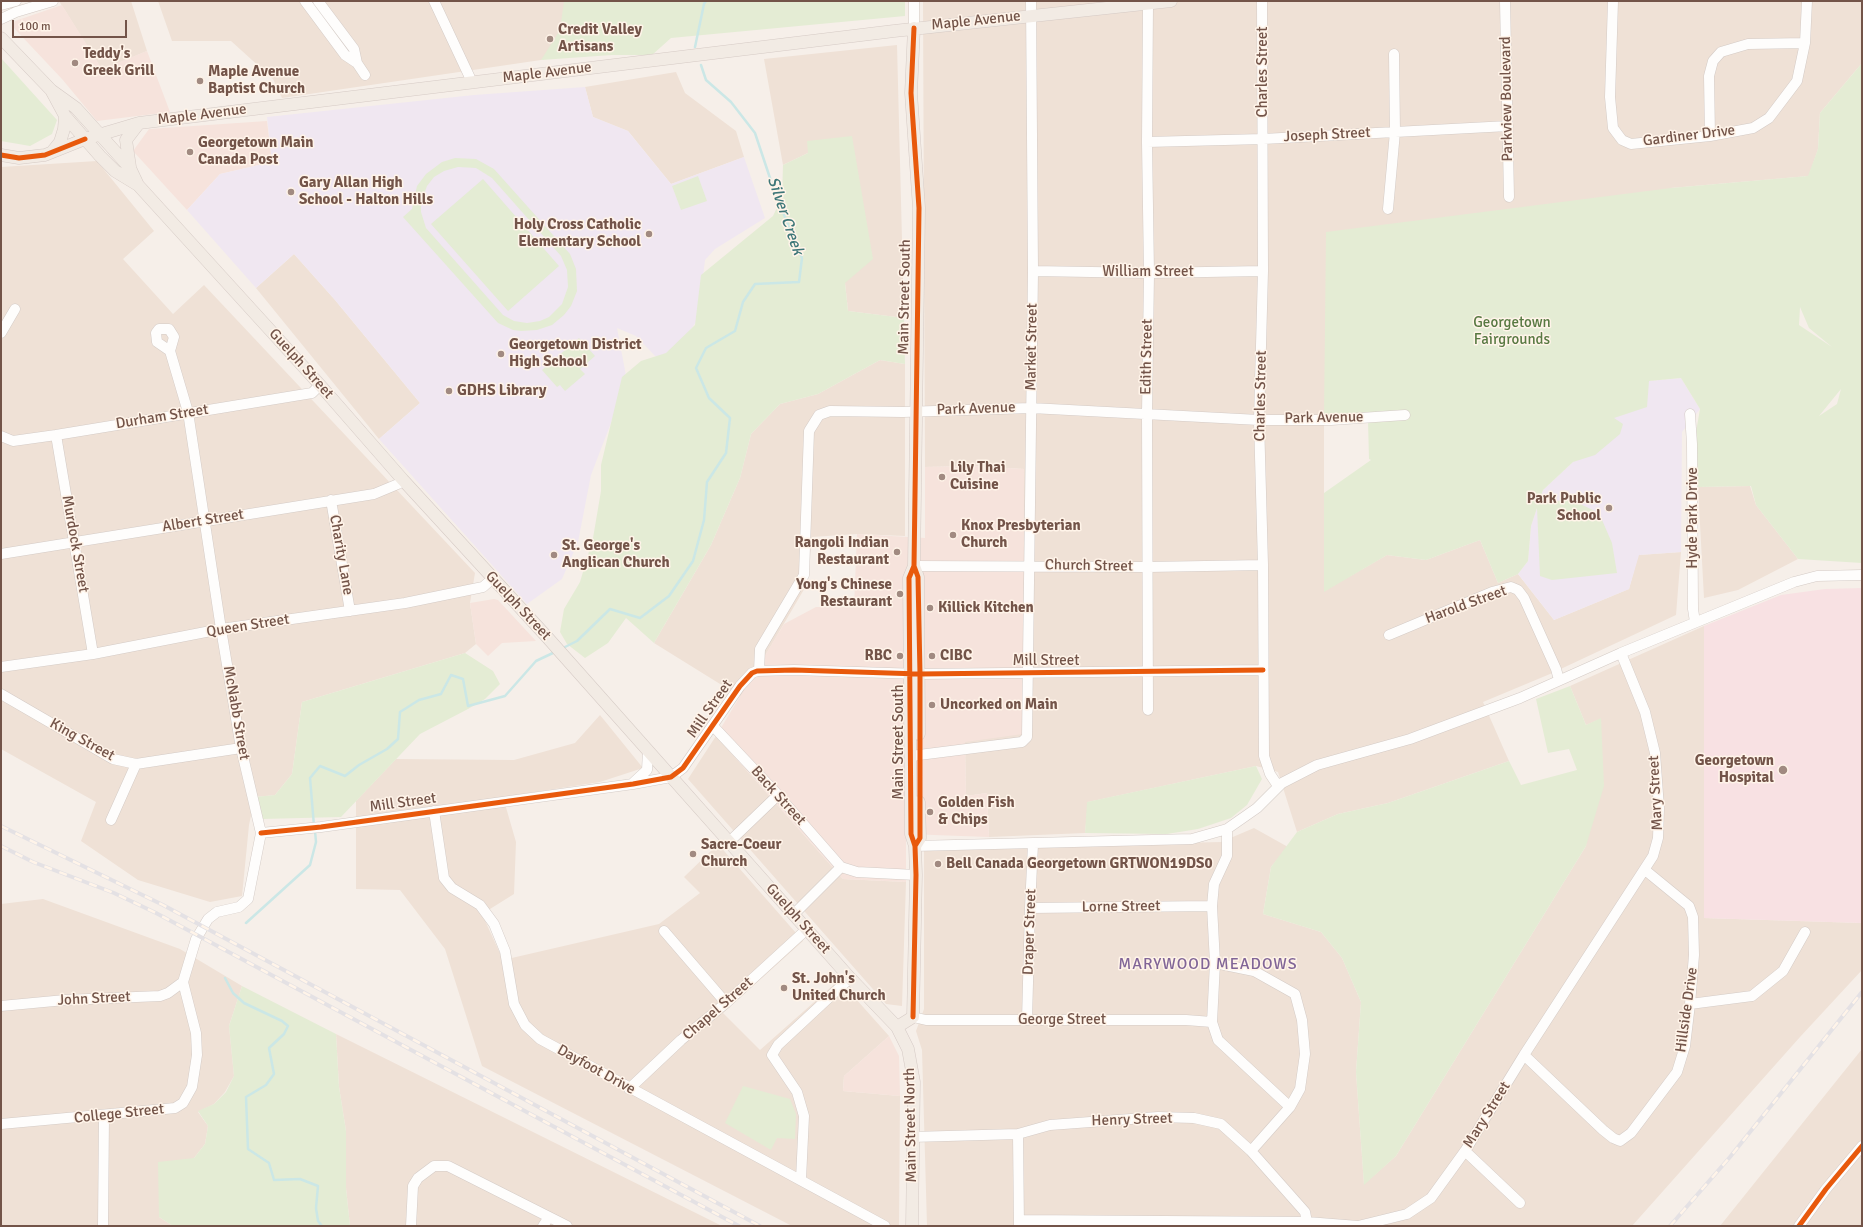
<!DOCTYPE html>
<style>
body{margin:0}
#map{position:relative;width:1863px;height:1227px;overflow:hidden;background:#f6efe9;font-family:Signika,sans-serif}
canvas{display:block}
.frame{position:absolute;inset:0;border:2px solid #735449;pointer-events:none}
.scale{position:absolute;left:12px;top:20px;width:115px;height:18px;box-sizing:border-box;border:2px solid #735449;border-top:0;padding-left:5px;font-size:12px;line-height:14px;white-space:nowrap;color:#735449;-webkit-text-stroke:3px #fff4e9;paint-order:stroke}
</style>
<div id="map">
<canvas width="1863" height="1227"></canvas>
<div class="frame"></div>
<div class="scale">100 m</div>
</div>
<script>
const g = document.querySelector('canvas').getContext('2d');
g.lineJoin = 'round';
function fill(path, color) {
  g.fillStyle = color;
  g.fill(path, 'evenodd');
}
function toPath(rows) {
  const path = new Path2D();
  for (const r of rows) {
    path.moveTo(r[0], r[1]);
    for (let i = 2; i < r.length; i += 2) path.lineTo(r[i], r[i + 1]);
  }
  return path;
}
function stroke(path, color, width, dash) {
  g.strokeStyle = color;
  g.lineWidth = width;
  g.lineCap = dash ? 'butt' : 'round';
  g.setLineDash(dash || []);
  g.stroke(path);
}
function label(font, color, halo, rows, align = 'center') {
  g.font = font + ' Signika,sans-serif';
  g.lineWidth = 3;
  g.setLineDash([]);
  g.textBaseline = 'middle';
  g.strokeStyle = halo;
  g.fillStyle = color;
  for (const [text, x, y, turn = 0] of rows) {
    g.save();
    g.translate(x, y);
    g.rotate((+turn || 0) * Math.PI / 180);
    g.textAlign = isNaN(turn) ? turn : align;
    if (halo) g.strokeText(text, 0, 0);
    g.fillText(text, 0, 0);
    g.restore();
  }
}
fill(toPath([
 [59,1,131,1,147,51,102,70],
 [158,1,582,1,597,45,541,60,282,98,273,79,231,41,172,41],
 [923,1,1862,1,1862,63,1820,113,1818,149,1809,176,1671,188,1324,418,1324,591,1387,555,1426,560,1480,540,1498,583,1518,574,1554,620,1629,589,1638,555,1681,552,1676,615,1550,674,1483,702,1509,761,1388,803,1338,814,1297,832,1278,772,1256,766,1088,802,1085,833,989,837,987,793,966,796,965,742,1024,469,971,466,925,467],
 [897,45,904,318,848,311,845,283,808,153,783,165,764,59],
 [676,72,685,93,736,131,744,157,671,184,628,131,593,117,585,87],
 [97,161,154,231,123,259,173,314,204,285,475,573,470,603,476,644,465,653,302,702,292,774,275,795,255,797,249,825,242,896,210,902,138,880,81,841,96,802,1,749,1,167],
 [294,254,335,300,420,403,379,439,256,288],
 [880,360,905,364,905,536,857,534,812,537,806,586,741,697,654,643,711,545,740,478,751,434,780,404,818,394],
 [1750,486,1756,505,1798,559,1738,590,1704,598,1698,487],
 [1704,626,1704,918,1862,923,1862,970,1800,1037,1632,1226,927,1226,922,1050,916,1031,924,1009,924,849,1221,842,1254,828,1288,847,1271,867,1263,914,1321,932,1342,958,1361,1002,1356,1072,1364,1184,1396,1156,1586,846,1601,719,1586,725,1570,686],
 [600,715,643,768,600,782,503,797,516,842,514,894,482,914,503,960,659,924,700,893,684,877,718,844,803,941,723,1013,760,1050,839,980,889,1036,844,1076,843,1091,900,1096,899,1226,792,1226,482,1066,445,949,400,890,356,889,356,801,396,759,514,760,575,743],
 [716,736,843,879,906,882,902,1006,886,1004,688,779],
 [43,899,180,949,242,986,229,1026,234,1076,225,1092,214,1104,198,1112,208,1126,205,1144,194,1158,159,1217,173,1226,1,1226,1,904],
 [336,1034,722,1226,350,1226,346,1188,346,1131,339,1087],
 [1862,1049,1862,1226,1720,1226]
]), '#efe1d6');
fill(toPath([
 [62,5,102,69,147,51,170,112,97,121,62,79,13,27,15,21],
 [267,121,272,162,220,174,187,210,133,151,149,129],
 [971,466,1024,469,1023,734,965,742,966,796,987,793,989,837,906,834,906,882,843,879,716,736,784,624,816,607,854,607,857,534,925,538,925,467],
 [494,599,498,600,536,641,502,643,488,656,476,644,470,603],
 [889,1036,899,1056,900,1096,843,1091,844,1076]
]), '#f6e3dc');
fill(toPath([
 [585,87,593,117,628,131,671,184,744,157,765,218,715,249,705,260,698,319,675,353,657,358,636,336,617,328,627,381,591,475,578,542,562,579,527,604,379,439,420,403,335,300,294,254,256,288,187,210,220,174,272,162,267,117,474,95],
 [1681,378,1700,409,1682,432,1681,552,1639,555,1629,589,1554,620,1518,574,1528,561,1531,526,1543,490,1573,462,1595,424,1649,381]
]), '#f0e7f1');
fill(toPath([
 [1862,588,1862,923,1704,918,1704,626,1781,595,1825,589]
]), '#f8e1e3');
fill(toPath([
 [564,1,905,1,905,16,671,38,652,55,612,55,541,60,560,30],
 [1,58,57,120,52,134,30,146,1,141],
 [1862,63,1862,563,1798,559,1756,505,1751,486,1698,487,1696,432,1700,409,1681,378,1649,381,1647,407,1614,418,1623,424,1620,434,1595,455,1573,462,1543,490,1538,504,1570,499,1599,513,1612,543,1617,573,1552,580,1540,576,1537,508,1531,526,1528,561,1518,574,1498,583,1480,540,1426,560,1387,555,1324,592,1324,493,1371,460,1369,459,1368,421,1324,418,1326,232,1671,188,1808,176,1818,149,1820,113],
 [1800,307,1809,328,1832,347,1799,325],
 [1841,389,1837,404,1819,416],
 [852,136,873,259,845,283,848,311,904,318,905,364,880,360,818,394,780,404,751,434,740,478,711,545,654,643,626,618,608,643,585,658,567,644,560,632,564,609,580,582,593,538,601,491,601,465,622,377,641,361,666,353,695,325,701,275,773,216,782,197,783,165,808,153,807,141],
 [455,158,476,159,494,169,570,254,576,269,577,291,571,306,564,315,552,325,537,330,521,331,513,330,498,323,403,217,412,209,417,186,426,174,442,162],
 [458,167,476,168,492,178,561,256,567,270,568,287,562,304,549,317,540,321,527,323,514,321,503,315,426,228,421,212,421,203,427,186,434,177,444,171],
 [698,176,707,201,681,210,672,186],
 [483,179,559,266,508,311,431,224],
 [579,338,595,356,580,369,585,374,565,391,560,385,557,387,542,370],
 [465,653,493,671,500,684,485,699,468,709,420,734,341,817,262,819,255,797,275,795,292,774,302,702],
 [1570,686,1586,725,1601,718,1604,786,1586,846,1396,1156,1364,1185,1356,1072,1361,1002,1342,958,1321,932,1263,914,1271,867,1297,832,1338,814,1388,803,1509,761,1521,785,1577,770,1569,749,1548,753,1536,699],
 [1256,766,1262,779,1247,805,1231,818,1198,829,1167,834,1085,833,1087,802],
 [242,986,336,1034,339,1087,346,1131,346,1188,350,1226,173,1226,159,1217,158,1162,194,1158,205,1144,208,1126,198,1111,214,1104,226,1092,234,1076,229,1026],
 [743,1086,790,1099,796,1114,795,1139,777,1138,771,1150,725,1123]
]), '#e4ecd4');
stroke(toPath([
 [695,47,704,4,706,1],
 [561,649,577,641,610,609,640,618,669,596,693,561,704,520,707,482,726,453,730,418,709,398,696,368,706,348,735,331,743,302,755,284,799,282,802,258,775,193,755,133,731,102,706,80,701,65],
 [314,826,310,778,320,766,345,776,359,765,387,749,398,739,400,712,419,700,441,694,451,675,463,679,468,706,505,696,536,661,555,652],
 [246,923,310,865,316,842,315,831],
 [225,978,233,993,244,1003,282,1021,288,1026,284,1034,269,1048,274,1074,266,1085,246,1097,248,1149,269,1163,274,1180,300,1179,318,1186,316,1208,318,1221,322,1226]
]), '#cbe7e6', 2.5);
const minor = toPath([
 [305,1,345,55,357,63],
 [318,1,354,49,357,63,365,75],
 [434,1,472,82],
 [914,1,914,28],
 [1262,1,1263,271,1259,420,1263,565,1264,756,1270,774,1278,786],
 [1505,1,1509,197],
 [1613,1,1610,97,1613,128,1622,140,1631,144,1710,136,1753,128,1769,118,1797,81,1805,43,1807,1],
 [1,5,16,1],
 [1,19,16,12,53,1],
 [1710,136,1709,76,1713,61,1721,52,1748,44,1805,43],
 [1147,142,1263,139,1508,126],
 [1388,209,1395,132,1394,54],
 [1033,271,1149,273,1263,271],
 [1,333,15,309],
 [170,351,157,342,156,333,159,329,169,329,174,337,170,351,188,412,221,629,241,748,261,833,248,899,239,907,217,912,208,919,196,939,183,982],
 [1690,414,1692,444,1693,609,1695,622],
 [56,435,93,654],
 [1,436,13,441,56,435,312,393,320,385],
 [331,500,350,611],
 [1,554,374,494,398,484,403,480],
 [914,566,1148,567,1263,565],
 [1389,635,1492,592,1511,587,1518,590,1524,598,1556,669,1559,680],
 [1,667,93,654,221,629,405,603,483,587,492,579],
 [759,671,760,649,804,575,809,431,819,415,830,411,903,412,1031,408,1259,420,1331,420,1405,415],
 [1,694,113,759,136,764,241,748],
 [1148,710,1147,414,1149,273,1147,142,1148,4],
 [713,726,778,795,841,867],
 [911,756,1022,742,1027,737,1033,271,1031,1],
 [633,783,647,770,648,751],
 [434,811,444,878,452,888,480,905,494,924,505,951,514,1004,525,1025,540,1039,885,1226],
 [111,820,136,764],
 [1227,829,1227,856,1214,884,1212,906,1215,963,1212,1022,1218,1040,1290,1107],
 [261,833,321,827,633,784,671,777,683,768,740,686,752,673,757,671,794,670,920,674,1263,670],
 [729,842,778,795],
 [915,846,1192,839,1227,829,1257,808,1282,783,1317,765,1410,739,1520,698,1621,653,1794,582,1817,576,1862,575],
 [841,867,857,872,916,875],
 [1030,908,1212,906],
 [794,914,841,867],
 [664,931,726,1003],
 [1215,963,1254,971,1295,994,1302,1020,1305,1054,1300,1089,1290,1107,1251,1151],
 [1690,1004,1752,996,1783,971,1805,932],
 [1,1006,65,1000,160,996,168,993,183,982],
 [913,1017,926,1020,1186,1020,1212,1022],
 [1027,1020,1030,908,1033,844],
 [1524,1055,1603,1130,1613,1138,1620,1141,1631,1133,1677,1072,1685,1046,1690,1004,1694,955,1693,917,1689,906,1645,870],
 [629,1089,681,1040,726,1003,807,929],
 [1,1124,165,1109,175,1108,183,1103,192,1087,197,1055,196,1033,183,982],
 [1018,1134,1019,1226],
 [912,1137,1018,1134,1050,1125,1158,1117,1194,1118,1221,1124,1251,1151,1305,1212,1307,1222],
 [1465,1151,1520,1203],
 [801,1179,804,1116,797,1092,772,1055,778,1045,850,978],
 [1019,1220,1307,1222,1358,1226,1407,1214,1431,1198,1465,1151,1524,1055,1653,856,1658,838,1659,808,1655,753,1645,712,1621,653],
 [103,1226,104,1116],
 [411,1226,413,1186,418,1178,434,1166,448,1166,567,1226],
 [543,1226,549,1217],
 [1799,1226,1826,1189,1862,1146]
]);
const major = toPath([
 [1,38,51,90,76,108,130,168,138,185],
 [51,90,65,116,100,156,115,171,138,185,320,385,403,480,547,637,850,978,897,1027,908,1049,914,1082,912,1226],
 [52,152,60,142,64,129,65,116],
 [1,155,19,158,45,155,85,139,139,123,894,31,1171,1],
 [130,167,126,140,139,123],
 [914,566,918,577,919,734],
 [915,846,920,838,919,802],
 [897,1027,913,1017,916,875,915,846,911,834,909,578,914,566,919,208,911,93,914,28]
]);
stroke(minor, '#d4cbc6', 11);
stroke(major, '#d5cac5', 13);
stroke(minor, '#fefdfc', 10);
stroke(major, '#f2ebe4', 12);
const rail = toPath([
 [1,826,163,905,760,1226],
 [1,846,33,862,114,893,156,913,739,1226],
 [1670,1226,1730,1157,1862,992]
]);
stroke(rail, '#e4e1e4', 4);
stroke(rail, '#fff4e9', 2.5, [8]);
stroke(toPath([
 [1,155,19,158,45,155,85,139],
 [914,566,918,577,920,674,920,838,915,846],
 [261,833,321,827,633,784,671,777,683,768,740,686,752,673,757,671,794,670,920,674,1263,670],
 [913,1017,916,875,915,846,911,834,909,578,914,566,919,208,911,93,914,28],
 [1799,1226,1826,1189,1862,1146]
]), '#e8590c', 5);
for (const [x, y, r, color] of [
 [550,39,4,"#a18a81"],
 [75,63,4,"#a18a81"],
 [200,81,4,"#a18a81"],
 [190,152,4,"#a18a81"],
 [291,192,4,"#a18a81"],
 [649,234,4,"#a18a81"],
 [501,354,4,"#a18a81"],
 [449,391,4,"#a18a81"],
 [942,477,4,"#a18a81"],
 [1609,508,4,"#a18a81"],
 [953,535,4,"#a18a81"],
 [897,552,4,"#a18a81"],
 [554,555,4,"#a18a81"],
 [900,594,4,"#a18a81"],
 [930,608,4,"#a18a81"],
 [900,656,4,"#a18a81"],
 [932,656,4,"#a18a81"],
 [932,705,4,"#a18a81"],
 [1783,770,5,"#a18a81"],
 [930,812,4,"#a18a81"],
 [693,854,4,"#a18a81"],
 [938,864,4,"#a18a81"],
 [784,988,4,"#a18a81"]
]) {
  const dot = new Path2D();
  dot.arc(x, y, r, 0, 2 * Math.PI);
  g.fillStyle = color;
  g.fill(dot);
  stroke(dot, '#fff4e9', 1.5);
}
label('15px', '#735449', '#fff4e9', [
 ["Maple Avenue",976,21,-6],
 ["Charles Street",1263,72,-90],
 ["Maple Avenue",547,73,-7],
 ["Parkview Boulevard",1507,99,-91],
 ["Maple Avenue",202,115,-7],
 ["Joseph Street",1327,135,-3],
 ["Gardiner Drive",1689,136,-7],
 ["William Street",1148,272],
 ["Main Street South",905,297,-89],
 ["Market Street",1032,347,-89],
 ["Edith Street",1147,357,-89],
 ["Guelph Street",301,364,48],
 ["Charles Street",1261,396,-89],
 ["Park Avenue",976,409,-2],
 ["Durham Street",162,417,-9],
 ["Park Avenue",1324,418,-1],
 ["Hyde Park Drive",1693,518,-90],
 ["Albert Street",203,521,-9],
 ["Murdock Street",75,544,80],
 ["Charity Lane",341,555,80],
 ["Church Street",1089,566,1],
 ["Harold Street",1466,605,-20],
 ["Guelph Street",518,606,47],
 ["Queen Street",248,626,-9],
 ["Mill Street",1046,661],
 ["Mill Street",710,709,-55],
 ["McNabb Street",236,713,80],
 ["King Street",82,740,29],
 ["Main Street South",899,742,-90],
 ["Mary Street",1656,793,-93],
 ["Back Street",778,796,48],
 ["Mill Street",403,803,-8],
 ["Lorne Street",1121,907,-1],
 ["Guelph Street",798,919,48],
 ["Draper Street",1030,932,-88],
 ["John Street",94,999,-3],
 ["Chapel Street",718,1009,-41],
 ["Hillside Drive",1687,1010,-82],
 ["George Street",1062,1020],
 ["Dayfoot Drive",596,1070,29],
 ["College Street",119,1114,-6],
 ["Mary Street",1487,1115,-58],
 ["Henry Street",1132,1120,-2],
 ["Main Street North",911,1125,-91]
]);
label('bold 15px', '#735449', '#fff4e9', [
 ["Credit Valley",558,30],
 ["Artisans",558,47],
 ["Teddy's",83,54],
 ["Greek Grill",83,71],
 ["Maple Avenue",208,72],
 ["Baptist Church",208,89],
 ["Georgetown Main",198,143],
 ["Canada Post",198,160],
 ["Gary Allan High",299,183],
 ["School - Halton Hills",299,200],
 ["Holy Cross Catholic",641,225,"right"],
 ["Elementary School",641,242,"right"],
 ["Georgetown District",509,345],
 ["High School",509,362],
 ["GDHS Library",457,391],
 ["Lily Thai",950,468],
 ["Cuisine",950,485],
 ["Park Public",1601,499,"right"],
 ["School",1601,516,"right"],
 ["Knox Presbyterian",961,526],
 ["Church",961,543],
 ["Rangoli Indian",889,543,"right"],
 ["Restaurant",889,560,"right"],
 ["St. George's",562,546],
 ["Anglican Church",562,563],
 ["Yong's Chinese",892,585,"right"],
 ["Restaurant",892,602,"right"],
 ["Killick Kitchen",938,608],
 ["RBC",892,656,"right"],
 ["CIBC",940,656],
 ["Uncorked on Main",940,705],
 ["Georgetown",1774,761,"right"],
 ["Hospital",1774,778,"right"],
 ["Golden Fish",938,803],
 ["& Chips",938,820],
 ["Sacre-Coeur",701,845],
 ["Church",701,862],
 ["Bell Canada Georgetown GRTWON19DS0",946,864],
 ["St. John's",792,979],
 ["United Church",792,996]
], 'left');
label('15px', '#587942', '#fff4e9', [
 ["Georgetown",1512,323],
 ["Fairgrounds",1512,340]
]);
label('italic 16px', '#3d7678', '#fff4e9', [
 ["Silver Creek",785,216,71]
]);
g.letterSpacing = '1px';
label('16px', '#816597', '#fff4e9', [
 ["MARYWOOD MEADOWS",1208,965]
]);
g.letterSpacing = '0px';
</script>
